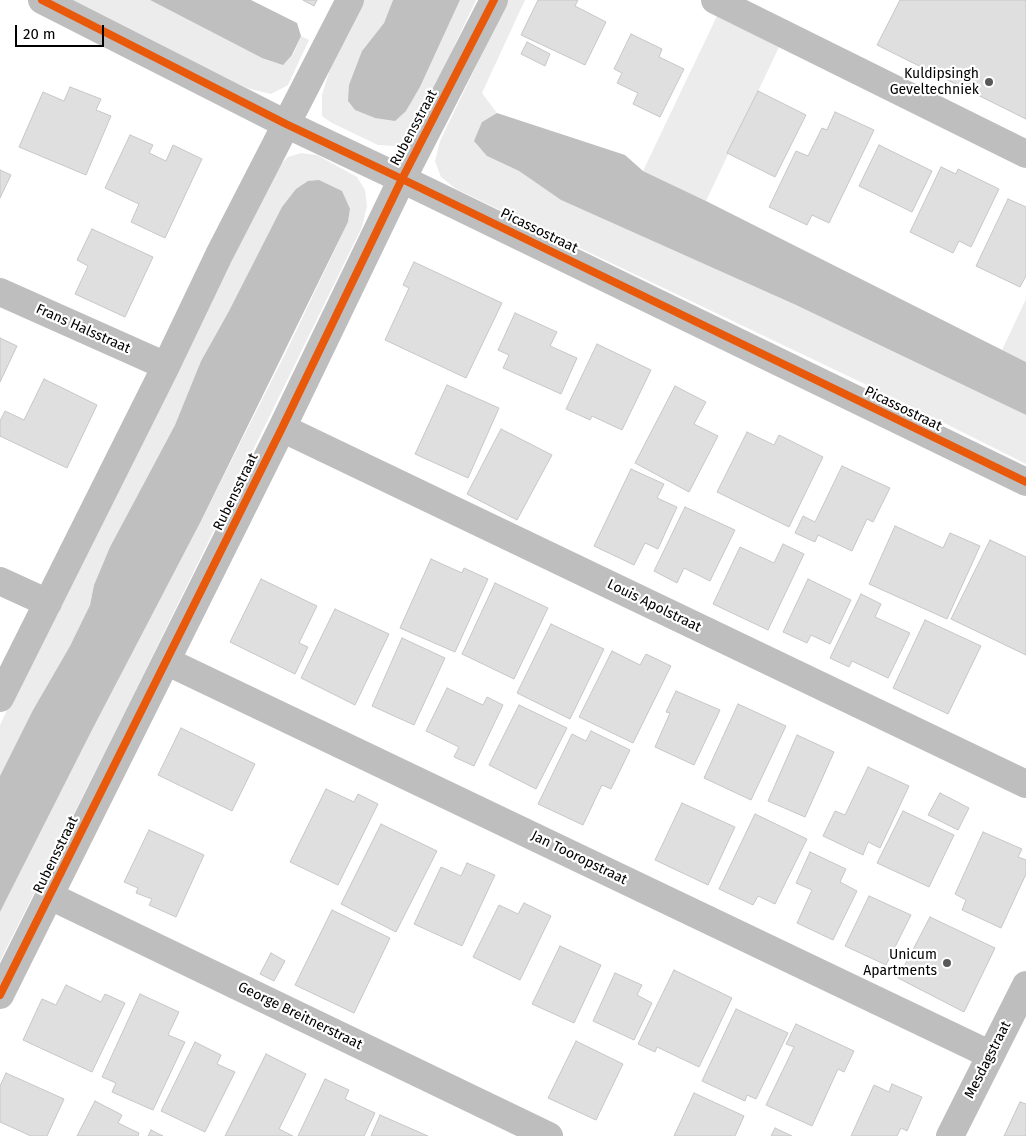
<!DOCTYPE html>
<style>
body{margin:0}
#map{position:relative;width:1026px;height:1136px;overflow:hidden;background:#fff;font-family:"Fira Sans",sans-serif}
canvas{display:block}
.scale{position:absolute;left:15px;top:25px;width:89px;height:22px;box-sizing:border-box;border:2px solid #000;border-top:0;padding-left:6px;font-size:15px;line-height:18px;white-space:nowrap;color:#000;-webkit-text-stroke:4px #fff;paint-order:stroke}
</style>
<div id="map">
<canvas width="1026" height="1136"></canvas>
<div class="scale">20 m</div>
</div>
<script>
const g = document.querySelector('canvas').getContext('2d');
g.lineJoin = 'round';
function fill(path, color) {
  g.fillStyle = color;
  g.fill(path, 'evenodd');
}
function toPath(rows) {
  const path = new Path2D();
  for (const r of rows) {
    path.moveTo(r[0], r[1]);
    for (let i = 2; i < r.length; i += 2) path.lineTo(r[i], r[i + 1]);
  }
  return path;
}
function stroke(path, color, width, dash) {
  g.strokeStyle = color;
  g.lineWidth = width;
  g.lineCap = dash ? 'butt' : 'round';
  g.setLineDash(dash || []);
  g.stroke(path);
}
function label(font, color, halo, rows, align = 'center') {
  g.font = font + ' "Fira Sans",sans-serif';
  g.lineWidth = 4.5;
  g.setLineDash([]);
  g.textBaseline = 'middle';
  g.strokeStyle = halo;
  g.fillStyle = color;
  for (const [text, x, y, turn = 0] of rows) {
    g.save();
    g.translate(x, y);
    g.rotate((+turn || 0) * Math.PI / 180);
    g.textAlign = isNaN(turn) ? turn : align;
    if (halo) g.strokeText(text, 0, 0);
    g.fillText(text, 0, 0);
    g.restore();
  }
}
fill(toPath([
 [67,0,150,0,262,58,293,55,301,36,309,40,288,85,271,94,247,88],
 [363,0,393,0,384,23,362,51,348,101,355,110,375,118,406,111,420,87,460,0,476,0,413,133,396,146,378,145,332,123,322,116,322,95,333,59],
 [508,0,525,0,482,93,497,113,482,122,487,156,519,171,561,200,796,305,1026,415,1026,464,894,398,456,189,441,177,435,161,440,141],
 [717,16,780,45,706,201,643,171],
 [301,153,317,155,357,177,365,190,367,206,362,227,129,704,0,961,0,912,92,730,201,521,286,352,348,222,350,209,229,311,201,361,175,425,110,547,94,585,90,605,70,646,33,710,0,776,0,725,107,501,208,308,280,165,288,157],
 [1026,299,1026,362,1002,350]
]), '#ececec');
fill(toPath([
 [150,0,251,0,297,23,301,36,292,55,283,65,262,58],
 [393,0,460,0,420,87,406,111,395,121,375,118,355,110,348,101,349,85,362,51,384,23],
 [497,113,625,155,643,171,706,201,1026,362,1026,415,796,305,561,200,519,171,487,156,474,141,482,122],
 [319,180,342,191,350,209,348,222,201,521,92,730,0,912,0,776,33,710,70,646,90,605,94,585,110,547,175,425,201,361,229,311,282,207,296,189,308,181]
]), '#bfbfbf');
const building = toPath([
 [303,0,317,0,314,6,303,0],
 [538,0,578,0,575,6,606,22,585,65,521,35,538,0],
 [900,0,1026,0,1026,119,877,45,900,0],
 [631,34,662,49,659,57,684,69,660,117,633,104,638,93,617,83,622,73,614,69,631,34],
 [527,42,550,54,545,66,521,54,527,42],
 [70,87,101,99,96,110,111,116,86,175,19,147,43,92,64,101,70,87],
 [758,91,806,115,775,177,727,153,758,91],
 [835,112,874,130,829,223,812,215,807,225,769,207,796,151,808,156,822,128,827,130,835,112],
 [130,135,153,145,149,153,166,161,173,145,202,159,165,238,131,222,139,204,105,188,130,135],
 [879,145,932,171,912,212,859,186,879,145],
 [941,167,956,174,958,169,999,189,971,247,959,241,953,253,910,232,941,167],
 [0,170,11,175,0,198,0,170],
 [1008,199,1026,207,1026,276,1020,287,976,266,1008,199],
 [92,229,153,257,125,317,75,294,88,266,77,260,92,229],
 [414,262,502,303,466,378,385,340,409,288,403,285,414,262],
 [515,313,557,332,550,346,577,358,561,394,503,368,509,355,498,350,515,313],
 [0,338,17,346,0,382,0,338],
 [597,344,651,370,622,430,592,416,590,420,566,409,597,344],
 [44,379,97,405,67,468,0,436,0,421,5,411,24,420,44,379],
 [447,385,499,408,468,478,415,454,447,385],
 [675,386,706,402,694,424,718,436,689,492,635,463,675,386],
 [501,429,552,455,517,520,467,494,501,429],
 [747,432,774,445,779,435,823,457,789,527,717,492,747,432],
 [842,466,890,488,873,522,867,519,852,551,818,535,815,542,795,533,803,516,815,522,842,466],
 [631,469,664,484,657,498,677,507,658,549,645,543,634,565,594,546,631,469],
 [685,507,735,530,710,581,684,568,677,583,654,571,685,507],
 [895,526,943,548,950,533,980,546,947,619,869,584,895,526],
 [990,540,1026,557,1026,655,951,619,990,540],
 [783,544,804,554,768,630,713,604,740,547,774,563,783,544],
 [431,559,462,573,464,568,488,579,455,652,400,628,431,559],
 [261,579,317,606,299,643,308,647,295,674,230,642,261,579],
 [808,579,851,600,830,644,811,635,807,643,783,632,808,579],
 [495,583,548,608,514,679,462,654,495,583],
 [861,594,881,604,875,617,910,633,888,678,852,661,849,667,830,658,861,594],
 [335,609,389,634,355,705,301,678,335,609],
 [925,620,981,646,948,714,893,688,925,620],
 [551,624,604,649,570,719,517,693,551,624],
 [402,638,445,658,414,725,372,706,402,638],
 [612,651,640,665,646,654,671,666,633,743,579,717,612,651],
 [447,688,483,705,487,697,503,705,474,766,454,757,459,747,426,731,447,688],
 [676,691,720,710,694,765,655,747,670,713,666,712,676,691],
 [738,704,786,726,751,800,704,778,738,704],
 [519,705,567,728,536,789,489,765,519,705],
 [181,728,255,764,232,811,158,775,181,728],
 [591,731,630,750,611,789,602,785,583,825,538,804,572,734,586,741,591,731],
 [797,735,834,752,805,817,768,801,797,735],
 [868,767,909,786,880,848,868,842,863,855,823,836,835,811,845,815,868,767],
 [326,789,354,802,358,794,378,804,338,885,290,862,326,789],
 [940,793,969,808,958,830,928,815,940,793],
 [682,803,735,827,708,885,655,860,682,803],
 [903,811,954,835,929,887,877,863,903,811],
 [755,814,807,839,775,904,758,896,753,905,719,889,755,814],
 [381,824,437,851,396,932,341,904,381,824],
 [149,830,204,855,176,917,149,905,152,899,136,893,138,888,124,882,149,830],
 [983,832,1022,849,1018,857,1026,860,1026,874,1001,928,962,910,966,900,955,894,983,832],
 [810,852,846,869,840,882,857,891,833,940,797,923,812,890,796,883,810,852],
 [467,863,495,875,462,946,414,924,441,867,461,876,467,863],
 [869,896,911,915,886,965,845,946,869,896],
 [524,903,551,916,520,980,473,957,499,905,518,914,524,903],
 [332,910,390,938,354,1013,295,985,332,910],
 [930,917,995,948,964,1012,898,978,930,917],
 [560,946,601,965,574,1023,532,1004,560,946],
 [271,953,285,961,274,981,260,974,271,953],
 [674,970,732,998,699,1067,657,1047,655,1052,638,1044,674,970],
 [615,973,642,985,637,995,652,1003,634,1040,593,1021,615,973],
 [66,985,101,1002,105,994,125,1003,92,1072,23,1040,42,999,56,1005,66,985],
 [140,994,179,1012,168,1035,185,1042,153,1110,112,1092,116,1083,102,1077,140,994],
 [736,1009,788,1033,756,1099,747,1095,745,1101,702,1081,736,1009],
 [796,1024,854,1051,844,1072,838,1069,812,1126,766,1105,794,1047,786,1044,796,1024],
 [576,1041,623,1064,596,1120,548,1098,576,1041],
 [195,1042,221,1055,217,1064,235,1072,205,1132,161,1111,195,1042],
 [266,1054,306,1074,279,1129,293,1136,225,1136,266,1054],
 [6,1073,64,1099,47,1136,31,1136,0,1122,0,1086,6,1073],
 [325,1079,349,1090,345,1099,375,1113,364,1136,298,1136,325,1079],
 [892,1084,922,1097,907,1131,901,1128,897,1136,851,1136,874,1085,889,1092,892,1084],
 [694,1093,744,1116,735,1136,674,1136,694,1093],
 [95,1101,122,1115,118,1123,139,1133,138,1136,77,1136,95,1101],
 [1020,1102,1026,1104,1026,1136,1004,1136,1020,1102],
 [380,1115,428,1136,371,1136,380,1115],
 [775,1128,792,1136,771,1136,775,1128],
 [151,1130,163,1136,148,1136,151,1130]
]);
fill(building, '#dfdfdf');
stroke(building, '#c7c7c7', 1);
stroke(toPath([
 [42,0,286,124,402,179,1026,482],
 [715,0,1026,154],
 [0,292,166,366],
 [282,428,1026,784],
 [0,581,48,603],
 [166,661,991,1055],
 [0,698,166,366,219,255,350,0],
 [50,896,549,1136],
 [0,995,282,428,402,179,494,0],
 [950,1136,1026,985]
]), '#bebebe', 28);
stroke(toPath([
 [42,0,286,124,402,179,1026,482],
 [0,995,282,428,402,179,494,0]
]), '#e8590c', 8);
for (const [x, y, r, color] of [
 [989,82,5,"#595959"],
 [947,963,5,"#595959"]
]) {
  const dot = new Path2D();
  dot.arc(x, y, r, 0, 2 * Math.PI);
  g.fillStyle = color;
  g.fill(dot);
  stroke(dot, '#fff', 2);
}
label('14px', '#000', '#fff', [
 ["Kuldipsingh",979,74],
 ["Geveltechniek",979,90],
 ["Unicum",937,955],
 ["Apartments",937,971]
], 'right');
label('14px', '#000', '#fff', [
 ["Rubensstraat",414,128,-62],
 ["Picassostraat",539,231,26],
 ["Frans Halsstraat",83,329,24],
 ["Picassostraat",903,409,26],
 ["Rubensstraat",236,492,-64],
 ["Louis Apolstraat",654,606,26],
 ["Rubensstraat",56,855,-64],
 ["Jan Tooropstraat",579,858,26],
 ["George Breitnerstraat",300,1016,26],
 ["Mesdagstraat",988,1060,-63]
]);
</script>
